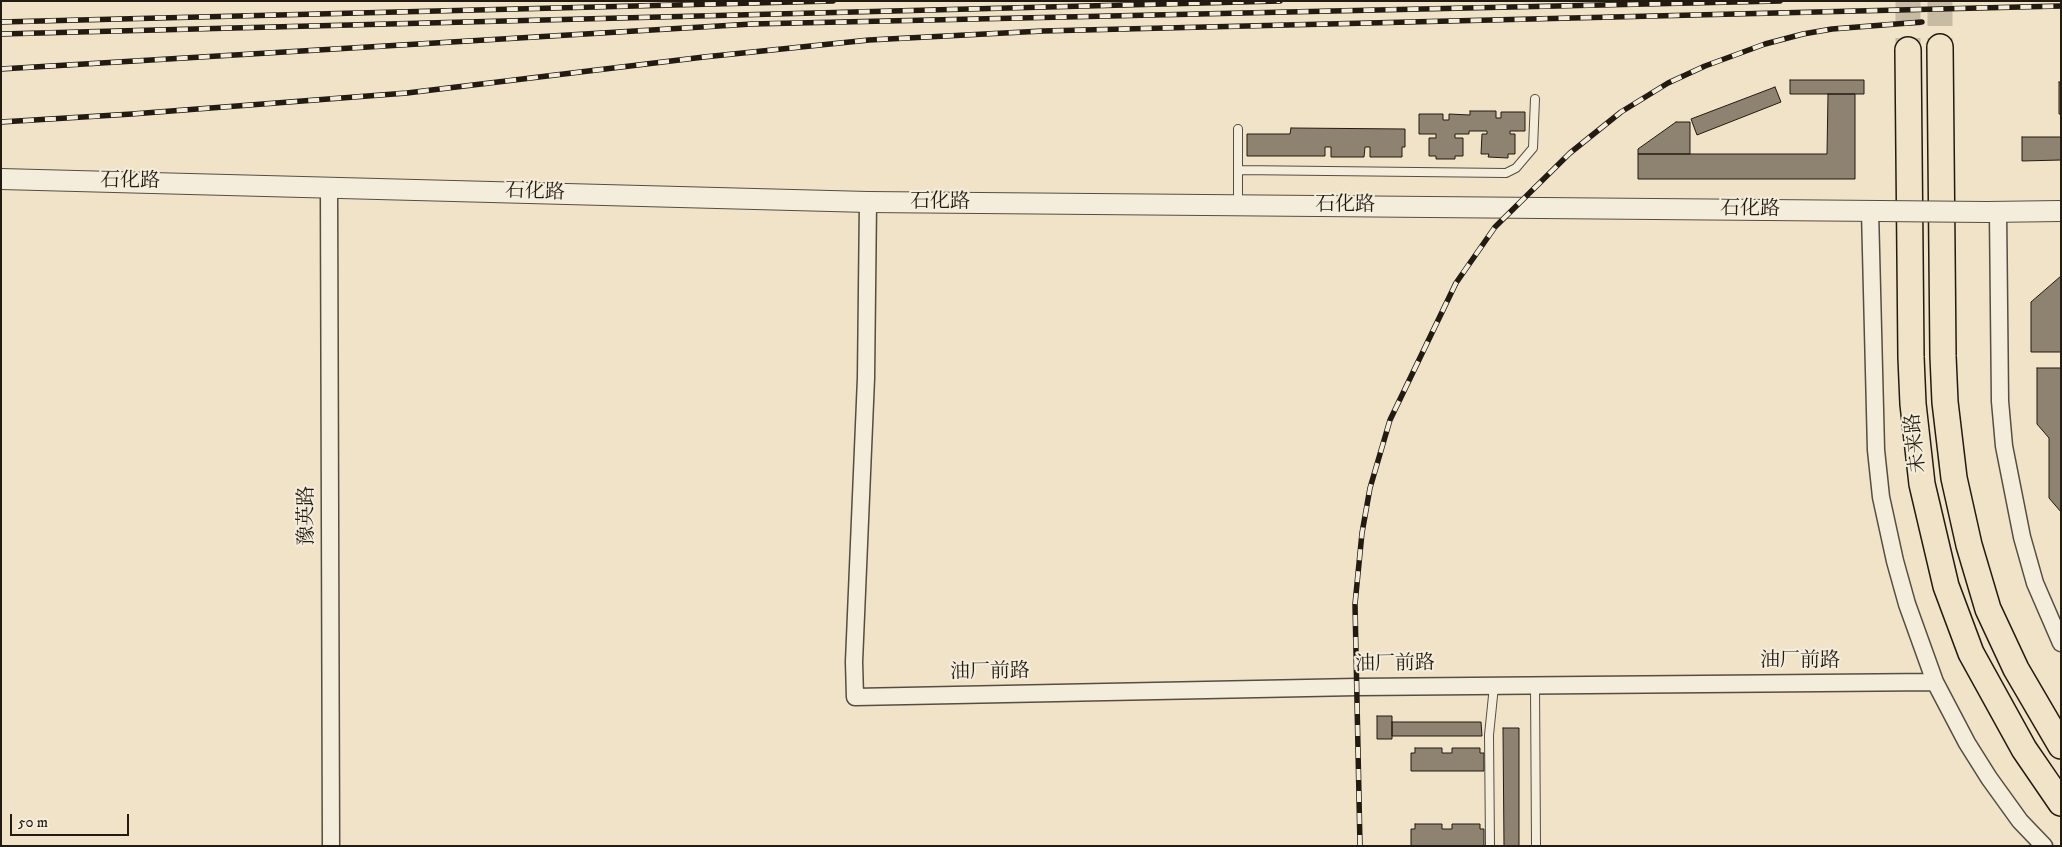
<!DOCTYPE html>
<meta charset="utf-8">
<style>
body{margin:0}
#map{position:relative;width:2062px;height:847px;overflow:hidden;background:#f0e3c8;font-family:"IM FELL DW Pica",serif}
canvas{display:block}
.frame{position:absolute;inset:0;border:2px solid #231b12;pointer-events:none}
.scale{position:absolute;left:10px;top:814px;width:119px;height:22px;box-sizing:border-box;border:2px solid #231b12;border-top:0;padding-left:6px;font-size:15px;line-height:18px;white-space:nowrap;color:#231b12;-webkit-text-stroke:4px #f5eddb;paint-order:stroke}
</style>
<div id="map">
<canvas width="2062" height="847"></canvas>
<div class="frame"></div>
<div class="scale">50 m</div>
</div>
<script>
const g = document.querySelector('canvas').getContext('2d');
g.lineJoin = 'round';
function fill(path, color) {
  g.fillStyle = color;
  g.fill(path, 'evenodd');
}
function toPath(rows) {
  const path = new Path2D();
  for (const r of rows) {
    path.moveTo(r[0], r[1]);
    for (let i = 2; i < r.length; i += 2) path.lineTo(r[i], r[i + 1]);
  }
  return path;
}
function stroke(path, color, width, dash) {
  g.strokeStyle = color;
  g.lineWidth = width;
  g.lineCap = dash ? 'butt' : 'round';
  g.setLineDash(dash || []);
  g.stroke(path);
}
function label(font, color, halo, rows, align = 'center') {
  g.font = font + ' "IM FELL DW Pica","Noto Serif SC",serif';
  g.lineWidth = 4;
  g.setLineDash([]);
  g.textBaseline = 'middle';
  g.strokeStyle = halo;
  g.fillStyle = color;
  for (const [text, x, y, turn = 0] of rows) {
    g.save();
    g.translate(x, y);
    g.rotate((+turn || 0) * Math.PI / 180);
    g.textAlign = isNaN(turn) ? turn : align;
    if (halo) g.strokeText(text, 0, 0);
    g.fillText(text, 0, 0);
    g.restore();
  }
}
const building = toPath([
 [1790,80,1864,80,1864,94,1790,94,1790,80],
 [2059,82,2061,82,2061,114,2059,114,2059,82],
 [1775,87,1781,102,1697,135,1691,119,1775,87],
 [1828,94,1855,94,1855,179,1638,179,1638,154,1827,154,1828,94],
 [1470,111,1496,111,1496,118,1501,118,1501,112,1525,112,1525,131,1510,131,1510,134,1515,134,1515,154,1508,154,1508,158,1488,157,1489,154,1481,154,1482,134,1487,134,1487,131,1469,131,1469,134,1455,134,1455,138,1463,138,1463,156,1455,156,1455,159,1436,159,1436,156,1429,156,1429,138,1436,138,1436,134,1419,134,1419,114,1443,114,1443,120,1449,120,1449,114,1470,115,1470,111],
 [1676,122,1690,122,1690,154,1638,154,1638,149,1676,122],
 [1291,128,1405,129,1405,147,1402,147,1402,157,1370,157,1370,147,1365,147,1364,157,1331,157,1331,147,1325,147,1325,156,1247,156,1247,134,1290,134,1291,128],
 [2022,137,2061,137,2061,160,2022,161,2022,137],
 [2061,276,2061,352,2031,352,2031,302,2061,276],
 [2037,368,2061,368,2061,512,2049,498,2049,438,2037,424,2037,368],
 [1377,716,1392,716,1392,739,1377,739,1377,716],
 [1392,722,1481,722,1482,736,1392,736,1392,722],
 [1503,728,1519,728,1519,846,1504,846,1503,728],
 [1415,748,1442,748,1442,753,1452,753,1452,748,1480,748,1480,753,1484,753,1484,771,1411,771,1411,753,1415,753,1415,748],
 [1415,824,1442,824,1442,829,1452,829,1452,824,1480,824,1480,829,1484,829,1484,846,1411,846,1411,829,1415,829,1415,824]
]);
fill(building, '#8e8371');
stroke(building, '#231b12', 1);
stroke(toPath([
 [1908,1,1908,50],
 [1940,1,1940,47]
]), '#c7bba4', 25, [25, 12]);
const service = toPath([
 [1238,170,1506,173,1516,168,1533,148,1535,99],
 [1238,205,1238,129],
 [1535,685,1536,846],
 [1490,846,1489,735,1494,686]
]);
const minor = toPath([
 [329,187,331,846],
 [868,202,866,378,854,662,855,697,1357,687,1935,682],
 [1870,211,1876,450,1881,497,1895,561,1907,604,1935,682,1967,743,1989,778,2020,821,2044,846],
 [1998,212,2000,401,2004,446,2022,537,2035,583,2061,643]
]);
const tertiary = toPath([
 [1,179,868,202,1879,211],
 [1987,212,2061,211]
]);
const primary = toPath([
 [1940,47,1943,356,1945,402,1954,478,1969,545,1988,609,2016,669,2061,746],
 [1908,50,1911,357,1913,404,1922,484,1946,586,1971,653,2024,749,2061,803]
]);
stroke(service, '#564d40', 10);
stroke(minor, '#564d40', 19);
stroke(tertiary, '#564d40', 22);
stroke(primary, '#231b12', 28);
stroke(service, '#f5eddb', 8);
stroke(minor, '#f5eddb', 16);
stroke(tertiary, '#f5eddb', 20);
stroke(primary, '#f0e3c8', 25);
const rail = toPath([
 [1,22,833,1],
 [1,34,1280,1],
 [1,69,752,24,1780,1],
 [1,122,132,114,407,93,704,57,869,40,1043,31,2061,6],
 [1360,846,1355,604,1362,533,1370,488,1390,420,1456,283,1495,227,1570,153,1621,112,1668,83,1705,66,1765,44,1803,34,1832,29,1922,22]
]);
stroke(rail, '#231b12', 5.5);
stroke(rail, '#f5eddb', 4, [11]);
const tertiaryBridge = toPath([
 [1879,211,1987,212]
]);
stroke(tertiaryBridge, '#564d40', 22, []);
stroke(tertiaryBridge, '#f5eddb', 20);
label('20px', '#231b12', '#f5eddb', [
 ["石化路",130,182,1],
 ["石化路",535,193,2],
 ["石化路",940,203],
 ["石化路",1345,206],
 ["石化路",1750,210,1],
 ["未来路",1917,443,-96],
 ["豫英路",308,516,-90],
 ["油厂前路",1800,662],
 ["油厂前路",1395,665,-1],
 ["油厂前路",990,673,-1]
]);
</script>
